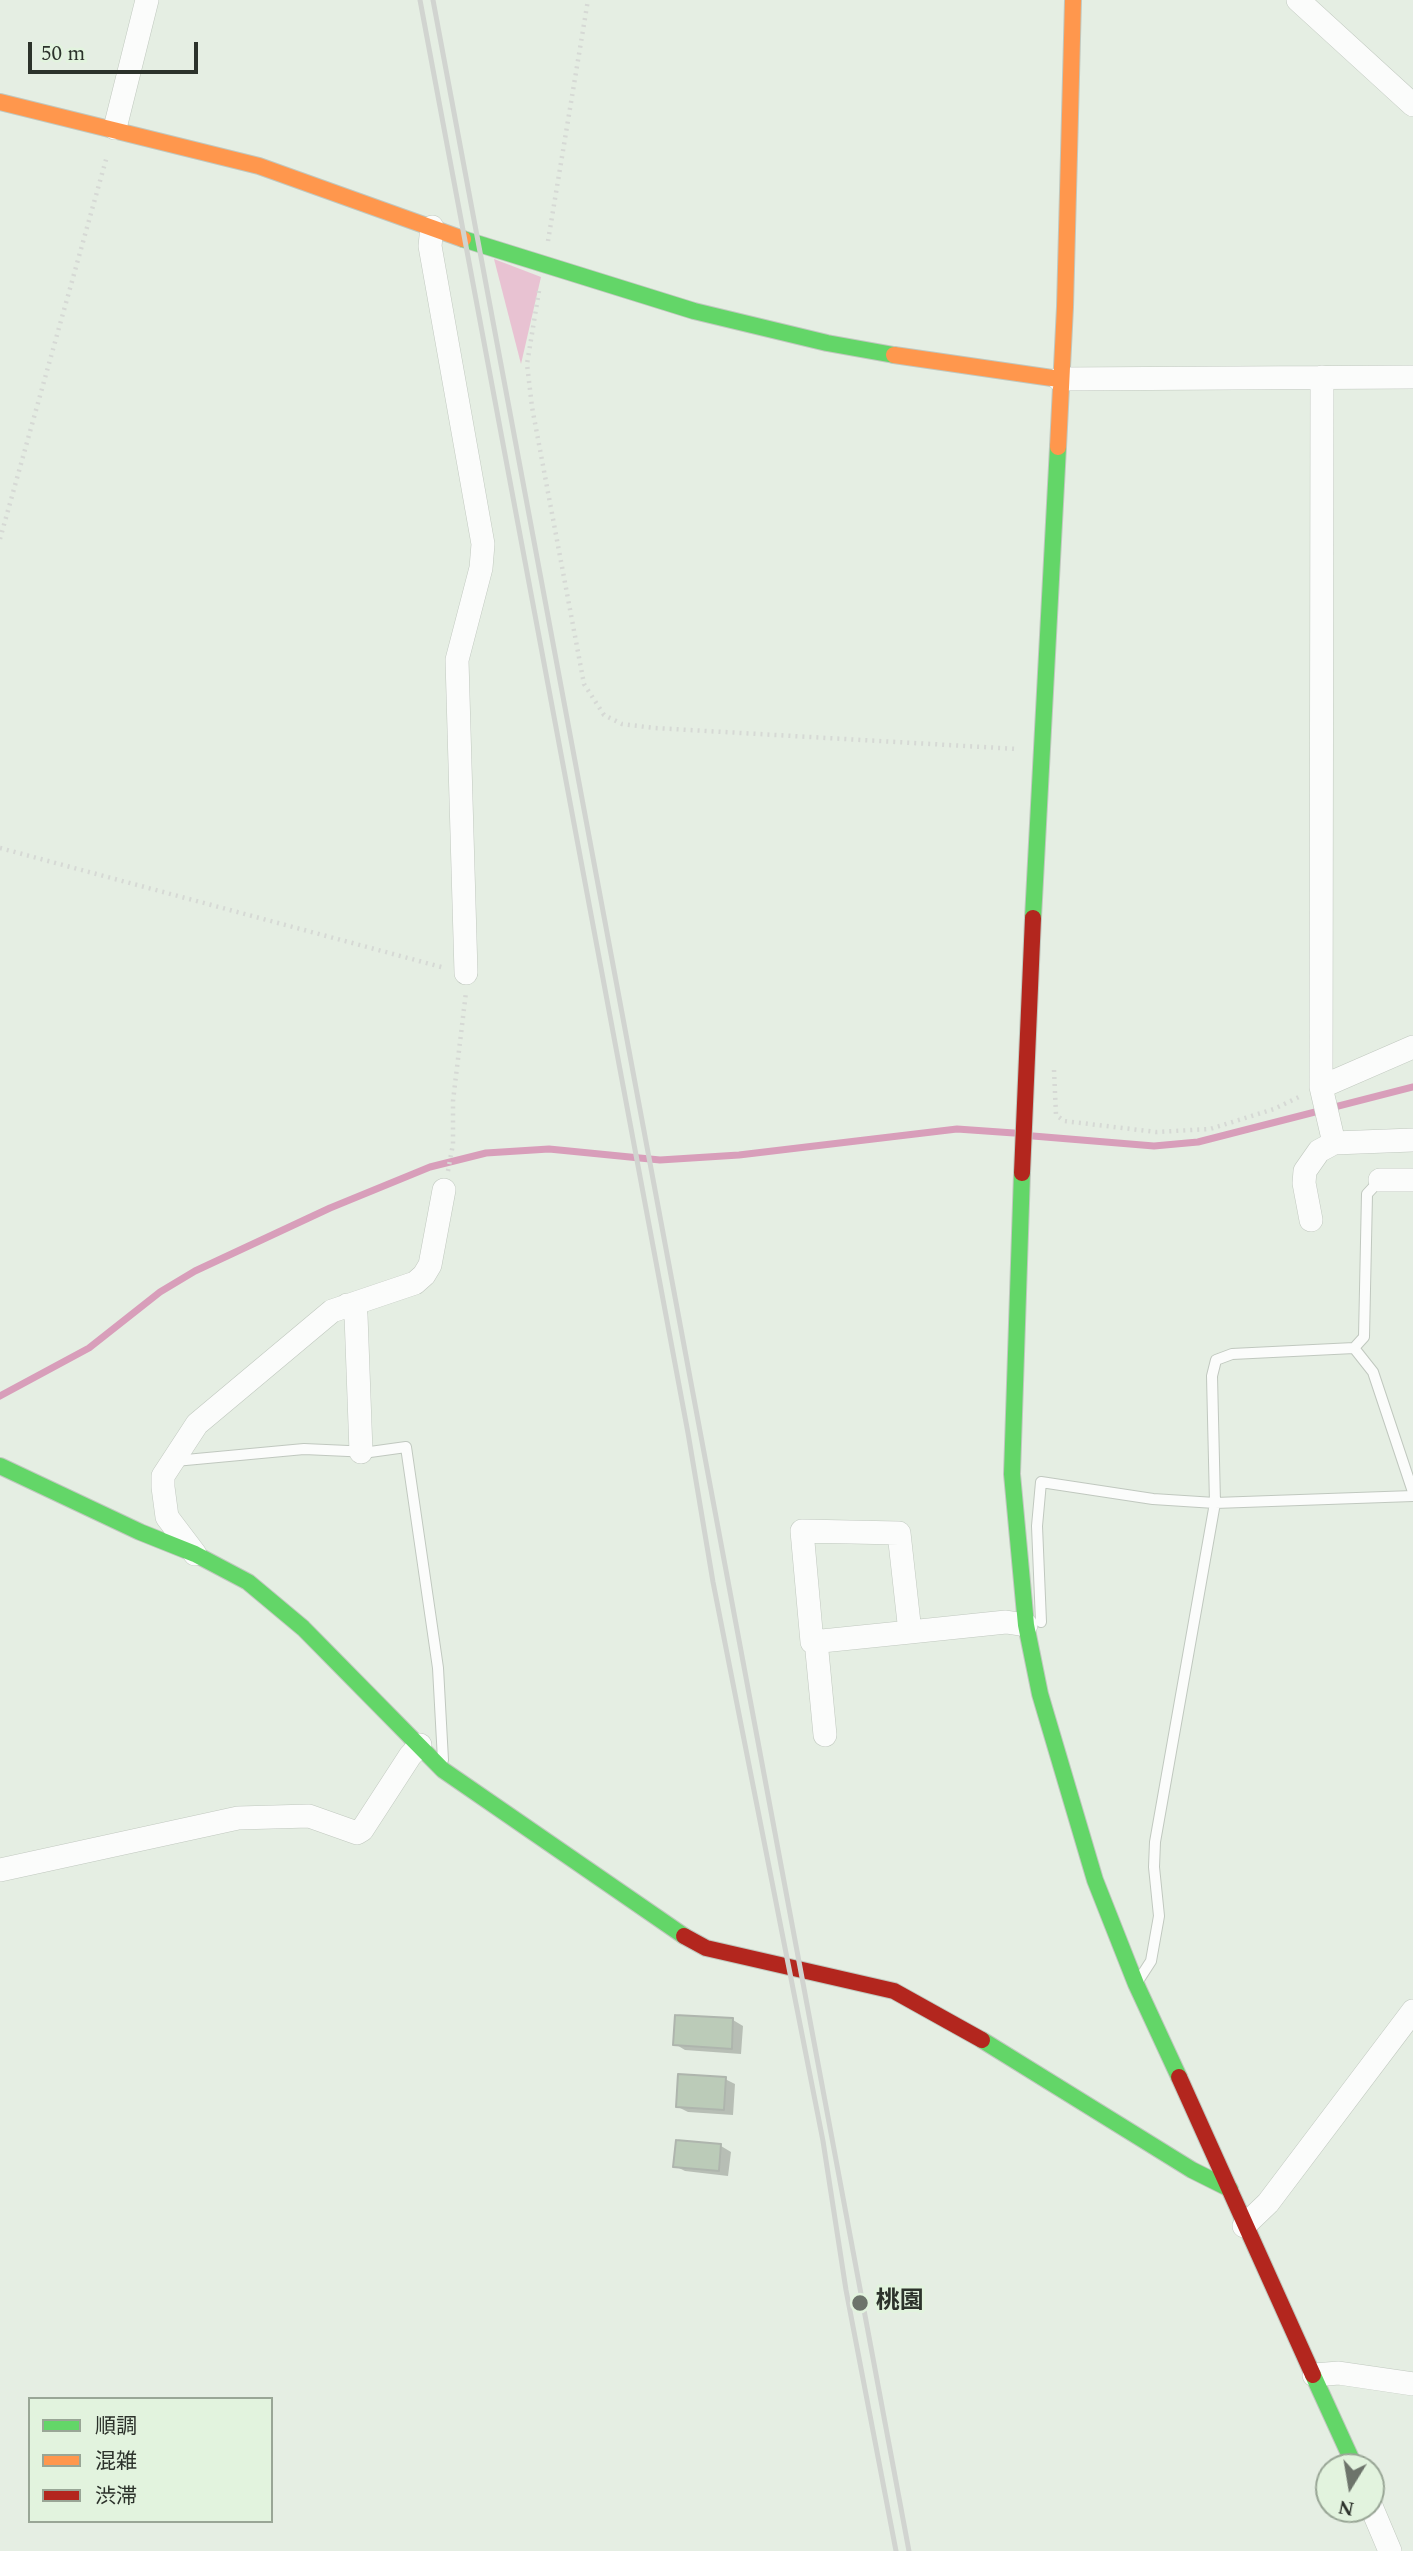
<!DOCTYPE html>
<meta charset="utf-8">
<style>
body{margin:0}
#map{position:relative;width:1413px;height:2551px;overflow:hidden;background:#e5eee3;font-family:Spectral,"Noto Sans JP",serif}
canvas{display:block}
.legend{position:absolute;left:28px;top:2397px;width:245px;height:126px;box-sizing:border-box;background:#e2f3de;border:2px solid #99a696;margin:0;padding:9px 12px;list-style:none;font-size:21px;color:#2c322b}
.legend li{display:flex;align-items:center;gap:14px;height:35px}
.legend b{width:35px;border:2px solid #99a696}
.north{position:absolute;left:1315px;top:2453px;width:70px;height:70px;box-sizing:border-box;background:#e2f3de;border:2px solid #99a696;border-radius:50%;rotate:191deg;font-size:19px;font-weight:700;line-height:28px;text-align:center;color:#2c322b}
.north::after{content:'';display:block;margin:auto;width:24px;height:32px;background:#6d746b;clip-path:polygon(50% 0,100% 100%,50% 72%,0 100%)}
.scale{position:absolute;left:28px;top:42px;width:170px;height:32px;box-sizing:border-box;border:4px solid #2c322b;border-top:0;padding-left:9px;font-size:21px;line-height:24px;white-space:nowrap;color:#2c322b;-webkit-text-stroke:5px #e2f3de;paint-order:stroke}
</style>
<div id="map">
<canvas width="1413" height="2551"></canvas>
<ul class="legend">
<li><b style="height:9px;background:#63d668"></b>順調</li>
<li><b style="height:9px;background:#ff974d"></b>混雑</li>
<li><b style="height:9px;background:#b3261e"></b>渋滞</li>
</ul>
<div class="north">N</div>
<div class="scale">50 m</div>
</div>
<script>
const g = document.querySelector('canvas').getContext('2d');
g.lineJoin = 'round';
function fill(path, color) {
  g.fillStyle = color;
  g.fill(path, 'evenodd');
}
function toPath(rows) {
  const path = new Path2D();
  for (const r of rows) {
    path.moveTo(r[0], r[1]);
    for (let i = 2; i < r.length; i += 2) path.lineTo(r[i], r[i + 1]);
  }
  return path;
}
function stroke(path, color, width, dash) {
  g.strokeStyle = color;
  g.lineWidth = width;
  g.lineCap = dash ? 'butt' : 'round';
  g.setLineDash(dash || []);
  g.stroke(path);
}
function label(font, color, halo, rows, align = 'center') {
  g.font = font + ' Spectral,"Noto Sans JP",serif';
  g.lineWidth = 6;
  g.setLineDash([]);
  g.textBaseline = 'middle';
  g.strokeStyle = halo;
  g.fillStyle = color;
  for (const [text, x, y, turn = 0] of rows) {
    g.save();
    g.translate(x, y);
    g.rotate((+turn || 0) * Math.PI / 180);
    g.textAlign = isNaN(turn) ? turn : align;
    if (halo) g.strokeText(text, 0, 0);
    g.fillText(text, 0, 0);
    g.restore();
  }
}
fill(toPath([
 [494,259,541,277,521,364]
]), '#e8c2d2');
fill(toPath([
 [733,2020,743,2026,741,2054,685,2050,675,2044],
 [725,2079,735,2084,733,2115,688,2112,678,2107],
 [721,2146,731,2152,728,2176,685,2171,675,2166]
]), '#0003');
stroke(toPath([
 [1033,1136,1154,1146,1198,1142,1413,1087],
 [0,1396,89,1348,160,1292,195,1271,330,1208,430,1167,486,1153,549,1149,660,1160,739,1155,957,1129,1014,1133]
]), '#d89eba', 7);
const building = toPath([
 [675,2015,733,2018,732,2049,673,2045,675,2015],
 [678,2074,726,2077,724,2110,676,2107,678,2074],
 [676,2140,721,2144,719,2171,673,2167,676,2140]
]);
fill(building, '#bbcbb8');
stroke(building, '#aeb5ad', 2);
const lane = toPath([
 [1354,1348,1373,1372,1413,1492],
 [175,1461,304,1449,370,1452,406,1447,438,1668,443,1760],
 [1041,1622,1037,1526,1041,1482,1153,1499,1215,1503,1413,1496],
 [1140,1978,1151,1961,1159,1916,1154,1867,1155,1842,1215,1503,1212,1376,1216,1360,1232,1354,1354,1348,1364,1337,1367,1194,1380,1180]
]);
const street = toPath([
 [1298,0,1413,105],
 [115,128,147,0],
 [432,227,430,246,483,544,481,568,457,660,466,973],
 [1322,377,1321,1087,1334,1143],
 [1059,379,1413,377],
 [1321,1087,1413,1047],
 [1380,1180,1413,1180],
 [1311,1220,1304,1183,1305,1171,1319,1151,1334,1143,1413,1140],
 [347,1305,356,1315,361,1452],
 [195,1554,167,1517,163,1487,163,1476,197,1424,332,1311,415,1283,424,1275,430,1265,444,1190],
 [910,1632,899,1533,802,1531,812,1642,910,1632,1006,1622,1026,1625],
 [816,1641,825,1735],
 [0,1870,238,1818,309,1816,357,1833,362,1830,410,1756,420,1745],
 [1244,2226,1268,2203,1413,2011],
 [1314,2375,1339,2373,1413,2384],
 [1371,2506,1390,2551]
]);
const fast = toPath([
 [463,239,694,311,827,343,894,355],
 [1033,918,1058,447],
 [1022,1173,1012,1474,1026,1625,1040,1694,1095,1880,1136,1984,1179,2077],
 [0,1466,140,1532,195,1554,248,1582,303,1628,443,1770,684,1936],
 [982,2040,1192,2170,1230,2189],
 [1313,2375,1355,2467]
]);
const slow = toPath([
 [0,102,259,166,463,239],
 [894,355,1059,379],
 [1058,447,1065,307,1073,0]
]);
const jam = toPath([
 [1022,1173,1033,918],
 [684,1936,706,1948,894,1991,982,2040],
 [1179,2077,1313,2375]
]);
stroke(lane, '#c0c8bf', 12);
stroke(street, '#c0c8bf', 24);
stroke(fast, '#c0c8bf', 18);
stroke(slow, '#c0c8bf', 18);
stroke(jam, '#c0c8bf', 18);
stroke(toPath([
 [548,241,588,0],
 [539,291,527,364,532,407,584,684,604,715,622,724,655,728,1017,749],
 [0,539,107,156],
 [0,848,445,968],
 [1054,1070,1056,1115,1064,1121,1156,1132,1210,1129,1274,1109,1301,1096],
 [448,1171,453,1144,453,1101,466,992]
]), '#d6d9d5', 4.5, [2, 5]);
stroke(lane, '#fbfcfb', 10);
stroke(street, '#fbfcfb', 23);
stroke(fast, '#63d668', 16);
stroke(slow, '#ff974d', 16);
stroke(jam, '#b3261e', 16);
stroke(toPath([
 [420,0,688,1433,713,1582,823,2141,846,2290,896,2551],
 [433,0,909,2551]
]), '#d1d4d0', 5);
for (const [x, y, r, color] of [
 [860,2303,9,"#6d746b"]
]) {
  const dot = new Path2D();
  dot.arc(x, y, r, 0, 2 * Math.PI);
  g.fillStyle = color;
  g.fill(dot);
  stroke(dot, '#e2f3de', 2.5);
}
label('bold 24px', '#2c322b', '#e2f3de', [
 ["桃園",876,2303]
], 'left');
</script>
